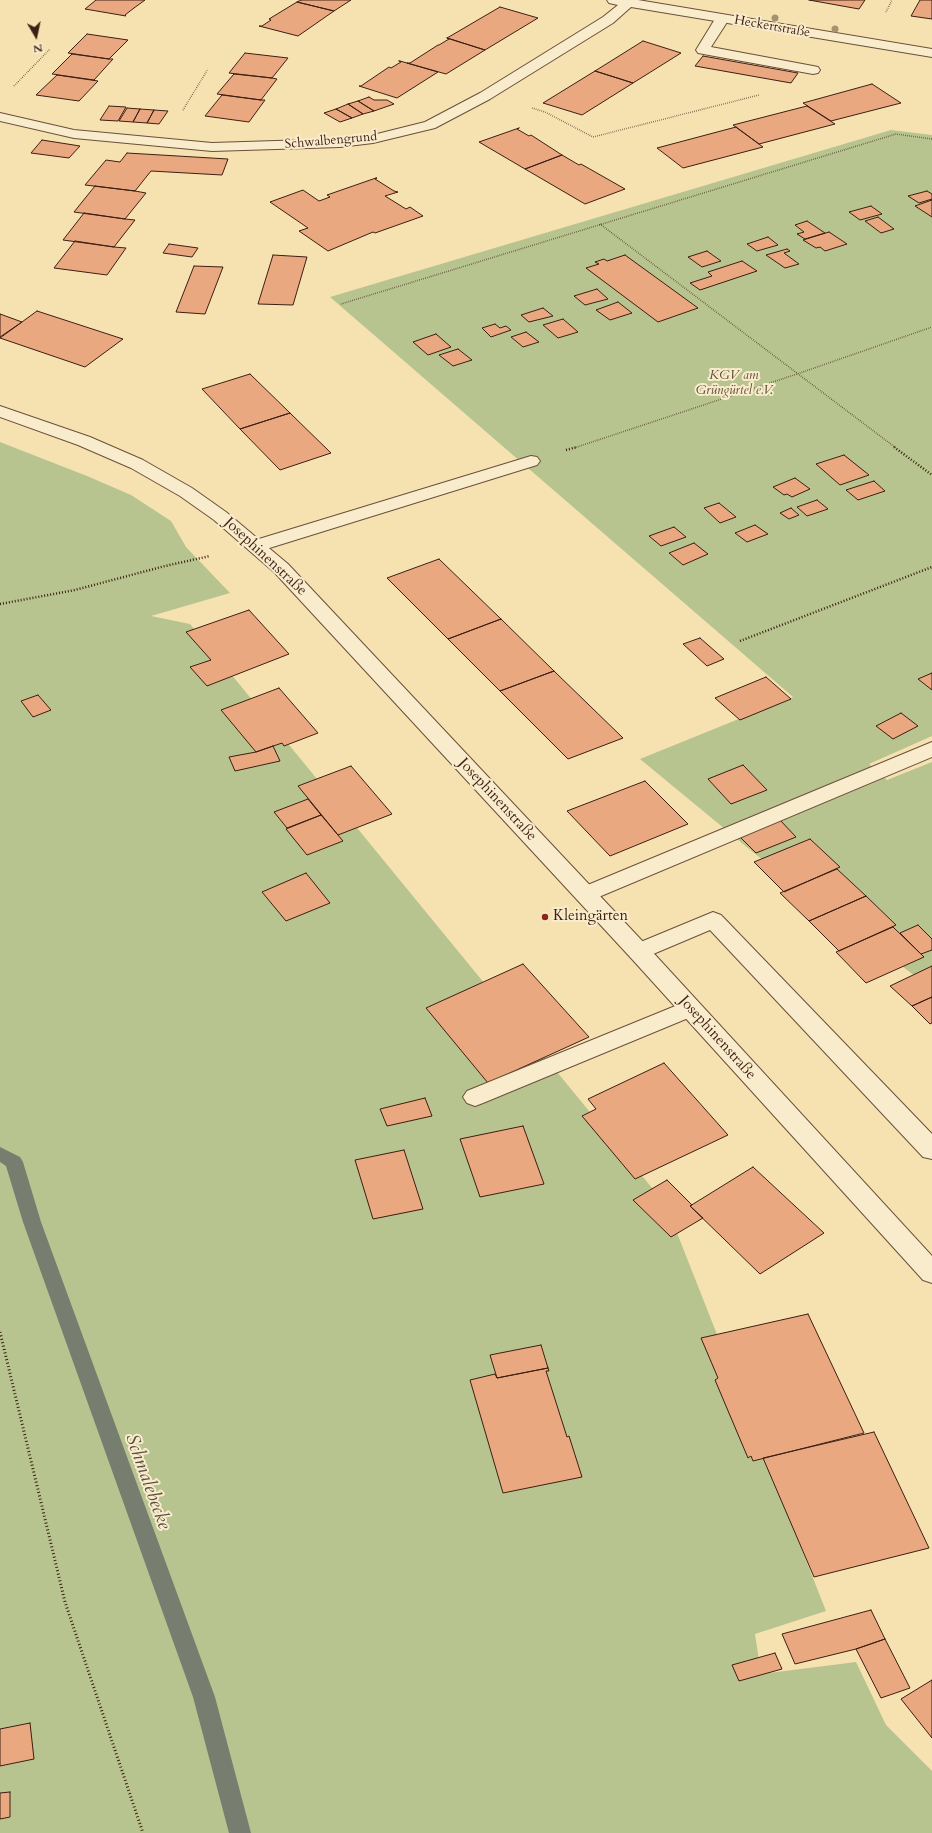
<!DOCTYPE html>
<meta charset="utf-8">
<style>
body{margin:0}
#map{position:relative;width:932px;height:1833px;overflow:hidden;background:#f6e2b1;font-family:Cardo,serif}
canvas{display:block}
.north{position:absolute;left:16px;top:16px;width:40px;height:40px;-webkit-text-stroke:3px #f9eccc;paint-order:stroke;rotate:171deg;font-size:11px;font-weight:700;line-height:16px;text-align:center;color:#3d1e13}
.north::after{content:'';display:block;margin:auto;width:14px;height:18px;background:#3d1e13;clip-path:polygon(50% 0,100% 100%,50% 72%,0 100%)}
</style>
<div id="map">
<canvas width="932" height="1833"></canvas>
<div class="north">N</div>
</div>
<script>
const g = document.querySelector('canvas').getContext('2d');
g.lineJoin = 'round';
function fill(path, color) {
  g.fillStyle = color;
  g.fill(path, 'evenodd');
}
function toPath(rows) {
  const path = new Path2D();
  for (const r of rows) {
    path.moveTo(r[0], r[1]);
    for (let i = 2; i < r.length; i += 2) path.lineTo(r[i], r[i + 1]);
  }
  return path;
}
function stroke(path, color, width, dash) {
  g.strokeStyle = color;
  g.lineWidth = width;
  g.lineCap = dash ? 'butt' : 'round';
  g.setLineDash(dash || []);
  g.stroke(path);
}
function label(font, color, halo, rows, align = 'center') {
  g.font = font + ' Cardo,serif';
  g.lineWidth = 4;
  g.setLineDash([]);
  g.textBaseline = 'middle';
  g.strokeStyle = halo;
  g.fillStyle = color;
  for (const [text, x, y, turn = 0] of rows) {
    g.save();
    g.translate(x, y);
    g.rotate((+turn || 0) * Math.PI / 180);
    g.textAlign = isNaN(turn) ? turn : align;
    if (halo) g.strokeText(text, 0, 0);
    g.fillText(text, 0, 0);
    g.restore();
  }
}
fill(toPath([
 [891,130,932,135,932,736,869,764,887,780,932,762,932,989,754,853,640,759,793,697,330,297],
 [0,442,87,476,131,495,171,521,186,547,230,593,151,616,190,624,666,1205,826,1611,755,1634,761,1674,856,1662,886,1725,932,1771,932,1833,0,1833]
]), '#b7c48f');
fill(toPath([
 [0,1147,20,1157,23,1162,41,1222,215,1697,251,1833,229,1833,193,1697,23,1222,6,1166,0,1162,0,1147]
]), '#777d6f');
const building = toPath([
 [96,0,145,0,134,8,125,15,126,16,85,9,96,0],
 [301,0,351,0,334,11,297,2,301,0],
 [809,0,865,0,859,9,809,0],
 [920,0,932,0,932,19,911,16,920,0],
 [297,2,334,11,298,36,259,26,262,26,271,20,269,19,297,2],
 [500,7,538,18,485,50,447,38,500,7],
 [87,34,128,40,109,59,68,53,87,34],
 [447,38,485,50,446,74,407,63,410,63,438,45,439,45,449,39,447,38],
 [643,41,681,53,633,83,595,71,643,41],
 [245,53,288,58,272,78,229,73,245,53],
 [72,54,109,59,113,59,94,80,52,74,72,54],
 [703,56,798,73,791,83,695,66,703,56],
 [399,61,400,61,438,72,397,98,359,86,361,86,389,67,391,68,401,62,399,61],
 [595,71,633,83,582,115,543,103,595,71],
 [234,74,272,78,277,79,261,100,217,94,234,74],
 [57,75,98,81,79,101,36,95,57,75],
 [872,84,901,103,831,121,803,103,872,84],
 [222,95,261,100,265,100,249,122,205,116,222,95],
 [369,97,374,100,387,100,394,104,374,111,358,101,369,97],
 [358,101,374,111,363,114,348,104,358,101],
 [348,104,363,114,352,118,336,109,348,104],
 [109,106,126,107,118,121,100,120,109,106],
 [807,106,835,124,759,144,733,125,807,106],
 [127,108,140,109,133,122,119,121,127,108],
 [140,109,154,110,147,123,133,122,140,109],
 [336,109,352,118,340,122,324,113,336,109],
 [154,110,168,111,159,124,147,123,154,110],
 [736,127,763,147,683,168,657,148,736,127],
 [519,128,517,129,529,136,531,135,562,155,525,169,479,142,519,128],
 [42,140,80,146,69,158,31,153,42,140],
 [127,153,228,159,222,175,151,171,135,191,85,185,106,160,120,162,127,153],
 [562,155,579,165,581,164,625,189,585,204,525,169,562,155],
 [376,178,377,178,375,179,394,191,398,192,385,196,406,209,410,207,423,216,375,233,373,232,328,251,299,231,308,228,270,202,303,190,319,201,330,197,327,195,376,178],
 [95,186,135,191,146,193,125,219,74,212,95,186],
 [927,191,932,194,932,199,919,203,908,196,927,191],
 [932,200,932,217,915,206,932,200],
 [871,206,882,214,860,220,849,212,871,206],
 [84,213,125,219,135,220,114,247,63,240,84,213],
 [878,217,894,229,881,233,865,221,878,217],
 [807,221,825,233,805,239,797,234,804,232,795,225,807,221],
 [829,232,847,244,825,251,820,247,816,248,803,240,829,232],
 [768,237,778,245,757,251,747,244,768,237],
 [75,241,114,247,126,248,107,275,54,268,75,241],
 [169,244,198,248,192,257,163,253,169,244],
 [787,249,790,251,784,253,799,264,785,268,766,255,787,249],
 [707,251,721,261,702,267,688,257,707,251],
 [273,255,307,257,293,305,258,304,273,255],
 [625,255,698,308,658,322,586,268,599,264,595,262,604,259,607,261,625,255],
 [742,261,757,271,700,290,690,283,712,276,708,272,742,261],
 [194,266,223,267,205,314,176,312,194,266],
 [597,289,608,299,585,305,574,296,597,289],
 [618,302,632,313,610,320,596,310,618,302],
 [543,308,553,316,529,322,521,315,543,308],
 [37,311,123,339,85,367,0,338,37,311],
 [0,314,22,322,0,337,0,314],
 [563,319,578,332,558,338,543,325,563,319],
 [495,324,500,328,506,326,511,330,491,337,482,328,495,324],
 [526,332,539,342,523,347,511,337,526,332],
 [436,334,451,347,428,355,413,342,436,334],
 [458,349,472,360,453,366,439,355,458,349],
 [250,374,290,413,240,429,202,389,250,374],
 [290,413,331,453,280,470,240,429,290,413],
 [844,455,869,475,840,485,816,464,844,455],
 [795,478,810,489,792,497,787,494,784,495,773,487,795,478],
 [874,481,885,491,858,500,846,490,874,481],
 [817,500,828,509,807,516,797,507,817,500],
 [719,503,736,517,720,523,704,508,719,503],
 [791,508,799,515,789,519,780,513,791,508],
 [755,525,768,534,747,542,735,533,755,525],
 [674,527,686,537,661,546,649,536,674,527],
 [694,543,708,554,683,565,669,553,694,543],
 [439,559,501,619,448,639,387,578,439,559],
 [249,610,289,654,207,686,190,667,211,660,186,632,249,610],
 [501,619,554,671,500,691,448,639,501,619],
 [700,638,724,659,707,666,683,644,700,638],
 [554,671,623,738,568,759,500,691,554,671],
 [932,673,932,690,918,679,932,673],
 [766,677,791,699,740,720,715,698,766,677],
 [279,688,318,733,284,746,282,743,256,752,221,710,279,688],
 [38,695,51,710,33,717,21,701,38,695],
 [901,713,918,726,893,739,876,726,901,713],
 [273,746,280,761,235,771,229,757,256,752,273,746],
 [743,765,767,790,731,804,708,779,743,765],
 [351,766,392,814,338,835,298,786,351,766],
 [645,781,688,824,610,856,567,811,645,781],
 [308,799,321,815,287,828,274,812,308,799],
 [321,815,343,841,307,855,286,829,321,815],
 [780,820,796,837,756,853,740,837,780,820],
 [810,839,840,867,784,892,754,862,810,839],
 [837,869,866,896,809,921,780,893,837,869],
 [306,873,330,903,286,921,262,892,306,873],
 [866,896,896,925,839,951,809,921,866,896],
 [918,925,932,939,932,950,921,954,900,933,918,925],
 [893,927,924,957,866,983,836,952,893,927],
 [523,964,589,1037,488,1083,426,1008,523,964],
 [932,966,932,997,912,1006,890,986,932,966],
 [932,997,932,1023,930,1024,912,1006,932,997],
 [664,1063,728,1135,635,1179,582,1116,596,1109,588,1099,664,1063],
 [425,1098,432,1116,387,1126,380,1109,425,1098],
 [523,1126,544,1184,480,1197,460,1139,523,1126],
 [404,1150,423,1209,373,1219,355,1160,404,1150],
 [753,1167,824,1233,760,1274,690,1206,753,1167],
 [667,1180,692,1205,690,1206,703,1218,671,1237,633,1200,667,1180],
 [808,1314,864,1433,753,1461,751,1456,748,1458,715,1380,718,1378,701,1338,808,1314],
 [541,1345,548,1368,497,1378,490,1355,541,1345],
 [548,1368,549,1371,546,1371,567,1437,569,1436,582,1477,503,1493,470,1380,495,1374,497,1378,548,1368],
 [874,1432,929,1548,814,1577,763,1458,874,1432],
 [871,1610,885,1639,856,1649,795,1664,782,1634,871,1610],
 [885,1639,910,1688,881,1698,856,1649,885,1639],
 [775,1653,782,1669,739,1681,732,1665,775,1653],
 [932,1680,932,1738,901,1699,932,1680],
 [30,1723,34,1759,0,1766,0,1729,30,1723],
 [10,1792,10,1817,0,1819,0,1793,10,1792]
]);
fill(building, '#e9a87f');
stroke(building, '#3d1e13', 1);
const service = toPath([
 [722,15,727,16,729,19,711,47,813,66,818,67,820,70,818,73,813,74,698,53,696,50,715,19,717,16,722,15],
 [531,456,537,457,540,461,537,465,263,550,256,552,249,550,247,546,249,542,531,456],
 [932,742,932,757,594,899,586,901,578,899,575,894,578,889,932,742],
 [713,912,721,915,932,1134,932,1159,923,1157,710,930,639,960,631,958,628,952,631,946,713,912],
 [690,1000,698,1002,701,1008,698,1014,483,1103,475,1106,467,1103,463,1097,467,1091,690,1000]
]);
const minor = toPath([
 [607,0,638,0,932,49,932,57,631,7,613,23,490,99,435,128,373,143,340,147,212,151,74,138,0,121,0,113,74,130,212,143,340,139,373,135,425,122,480,93,603,17,618,5,609,3,607,0]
]);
const tertiary = toPath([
 [0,406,90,437,143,460,192,488,226,512,288,564,647,946,932,1256,932,1283,923,1280,631,958,274,572,214,520,180,496,131,468,78,445,0,417,0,406]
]);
stroke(service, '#6b4f3a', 2);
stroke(minor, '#6b4f3a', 2);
stroke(tertiary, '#6b4f3a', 2);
stroke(toPath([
 [886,12,892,0],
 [14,86,50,49],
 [532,108,545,112,593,137,759,95],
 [183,110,208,69],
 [600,224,896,448],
 [341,304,896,134,932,139],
 [574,448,797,374,932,327]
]), '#3d1e13', 1.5, [0.5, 1.5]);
stroke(toPath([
 [894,447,932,475],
 [566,450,577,447],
 [0,604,75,590,165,566,210,556],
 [740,641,932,567]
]), '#3d1e13', 2.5, [1, 2]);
stroke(toPath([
 [0,1332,65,1602,143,1833]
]), '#3d1e13', 3, [1, 2.5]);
fill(service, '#f9eccc');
fill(minor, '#f9eccc');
fill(tertiary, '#f9eccc');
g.fillStyle = '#a5926e';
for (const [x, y] of [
 [775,18],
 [835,29]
]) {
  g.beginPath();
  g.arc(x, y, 3.5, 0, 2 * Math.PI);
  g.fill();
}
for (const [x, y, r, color] of [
 [545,917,4,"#8f2418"]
]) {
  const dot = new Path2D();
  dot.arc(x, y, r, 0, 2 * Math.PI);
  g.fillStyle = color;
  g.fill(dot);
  stroke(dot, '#f9eccc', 1.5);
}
label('13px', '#3d1e13', '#f9eccc', [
 ["Heckertstraße",772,27,10],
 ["Schwalbengrund",331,141,-5]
]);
label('italic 13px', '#625038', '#f9eccc', [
 ["KGV am",734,376],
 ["Grüngürtel e.V.",734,391]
]);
label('15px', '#3d1e13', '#f9eccc', [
 ["Josephinenstraße",265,557,43],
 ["Josephinenstraße",497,800,47],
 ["Josephinenstraße",717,1038,48]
]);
label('15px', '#3d1e13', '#f9eccc', [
 ["Kleingärten",553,917]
], 'left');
label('italic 19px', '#5a4e41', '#f9eccc', [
 ["Schmalebecke",147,1482,70]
]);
</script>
